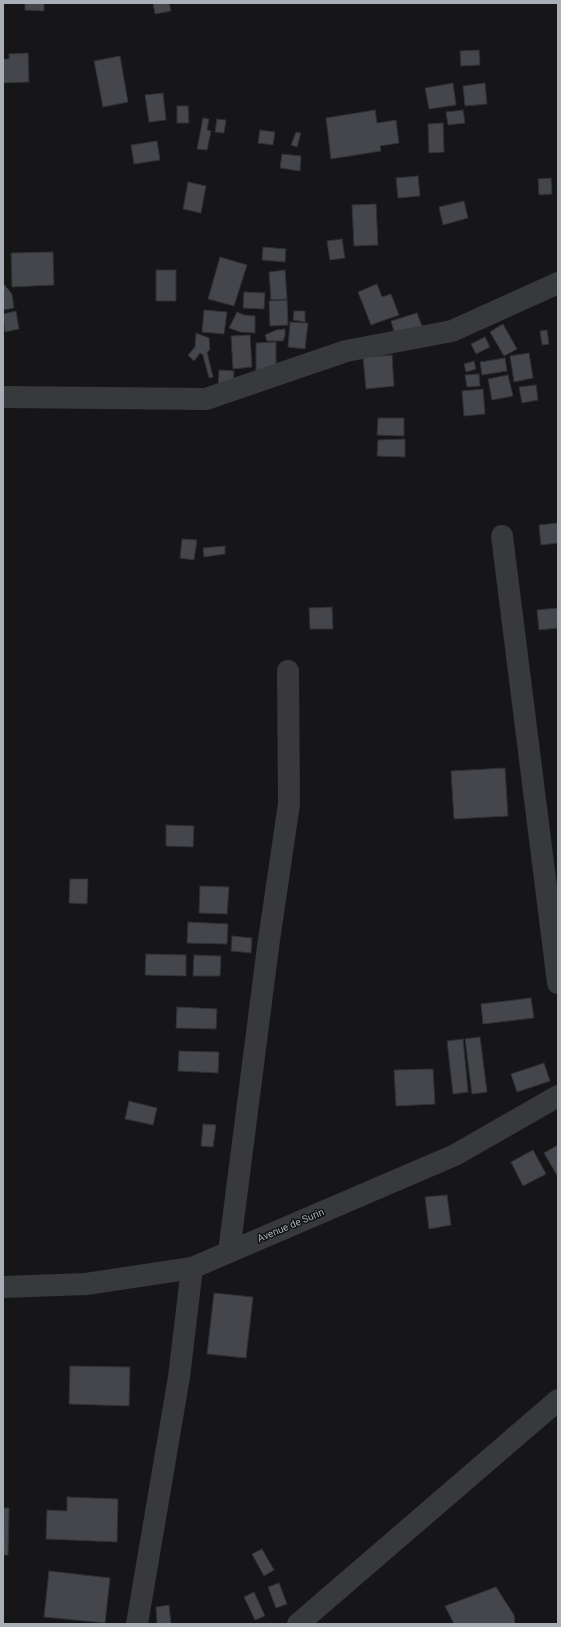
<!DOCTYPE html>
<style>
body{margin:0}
#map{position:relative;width:561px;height:1627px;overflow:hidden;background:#161618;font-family:Roboto,sans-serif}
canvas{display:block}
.frame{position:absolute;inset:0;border:4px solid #a9aeb7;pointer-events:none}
</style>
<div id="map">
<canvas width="561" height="1627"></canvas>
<div class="frame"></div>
</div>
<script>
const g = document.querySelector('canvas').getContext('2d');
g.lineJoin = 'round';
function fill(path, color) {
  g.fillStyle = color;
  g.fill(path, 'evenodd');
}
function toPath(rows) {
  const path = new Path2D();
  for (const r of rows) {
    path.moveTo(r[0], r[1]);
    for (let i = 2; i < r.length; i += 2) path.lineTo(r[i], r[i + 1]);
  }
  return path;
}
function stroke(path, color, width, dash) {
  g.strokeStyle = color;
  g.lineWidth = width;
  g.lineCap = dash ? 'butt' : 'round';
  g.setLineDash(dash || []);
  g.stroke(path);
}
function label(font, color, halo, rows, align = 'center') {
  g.font = font + ' Roboto,sans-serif';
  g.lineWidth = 3;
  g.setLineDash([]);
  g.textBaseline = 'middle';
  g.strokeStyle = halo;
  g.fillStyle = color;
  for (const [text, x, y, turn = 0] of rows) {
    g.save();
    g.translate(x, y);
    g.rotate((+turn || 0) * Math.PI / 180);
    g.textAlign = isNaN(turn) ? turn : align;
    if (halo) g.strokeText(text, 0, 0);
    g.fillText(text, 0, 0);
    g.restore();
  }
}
const building = toPath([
 [25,3,44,3,44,11,25,10,25,3],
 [153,3,169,3,171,11,155,14,153,3],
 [479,50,480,65,461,66,460,51,479,50],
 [28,53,29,82,3,83,3,59,9,59,9,54,28,53],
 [120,56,128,102,103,107,94,61,120,56],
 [453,83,456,105,429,109,425,88,453,83],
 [485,83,487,104,465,106,463,86,485,83],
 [163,93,166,120,149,122,145,95,163,93],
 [177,106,188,106,189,123,177,123,177,106],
 [375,110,377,123,396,120,399,143,380,146,381,151,331,159,326,118,375,110],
 [463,110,465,123,448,125,446,112,463,110],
 [203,118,209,119,207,130,211,131,207,150,197,149,203,118],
 [217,119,226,120,224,133,215,132,217,119],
 [443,123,444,152,429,153,428,124,443,123],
 [260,130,275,132,273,145,258,143,260,130],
 [296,132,301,133,297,147,291,145,296,132],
 [157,141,160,160,134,164,131,145,157,141],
 [282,154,301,156,300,171,280,168,282,154],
 [418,176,420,196,398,198,396,178,418,176],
 [551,178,552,194,539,195,538,179,551,178],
 [188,182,206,186,201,213,183,209,188,182],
 [464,201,468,218,443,225,439,207,464,201],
 [376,204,378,245,354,246,352,205,376,204],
 [342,239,345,258,330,260,327,241,342,239],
 [263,247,286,249,285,262,262,260,263,247],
 [53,252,54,285,12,287,11,253,53,252],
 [220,257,247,265,234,306,208,299,220,257],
 [156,270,176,270,176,301,156,301,156,270],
 [285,270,287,299,271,300,269,272,285,270],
 [3,283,12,294,14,308,3,310,3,283],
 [377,284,382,297,391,294,399,315,371,325,358,292,377,284],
 [244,292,265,293,264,309,243,308,244,292],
 [287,300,288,325,270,326,269,301,287,300],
 [204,310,227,312,224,334,202,332,204,310],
 [16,311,19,329,5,332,3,314,16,311],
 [294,311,305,311,305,322,293,320,294,311],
 [237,312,244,315,255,316,255,333,240,332,229,328,237,312],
 [417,313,422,326,395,335,391,321,417,313],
 [290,322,308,323,305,349,288,347,290,322],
 [503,324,517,349,504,356,490,332,503,324],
 [285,329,285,336,283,341,267,341,265,335,276,330,285,329],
 [547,330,549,344,542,345,540,331,547,330],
 [196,333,209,338,210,350,207,352,213,377,209,378,203,355,200,353,194,361,188,355,195,347,196,333],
 [250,335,252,367,233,369,231,336,250,335],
 [485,337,490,347,476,354,471,344,485,337],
 [276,342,276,370,256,370,256,343,276,342],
 [529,353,533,378,514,382,510,356,529,353],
 [392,355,394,386,366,389,363,357,392,355],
 [505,358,507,371,482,375,480,362,505,358],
 [474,361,476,369,466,372,464,364,474,361],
 [219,370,234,371,233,384,218,388,219,370],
 [479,374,480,386,467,387,465,375,479,374],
 [508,375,513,396,492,400,488,379,508,375],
 [536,385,538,400,522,403,519,387,536,385],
 [483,389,485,414,464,416,462,391,483,389],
 [378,418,404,418,404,436,377,435,378,418],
 [405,439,405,457,377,456,378,440,405,439],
 [558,523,558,543,541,545,539,525,558,523],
 [182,539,197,540,194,560,180,558,182,539],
 [225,546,225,554,204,557,203,548,225,546],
 [332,607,333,629,310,629,309,608,332,607],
 [558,608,558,628,539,630,537,610,558,608],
 [505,768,508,816,454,819,451,771,505,768],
 [166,825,194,826,193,847,166,846,166,825],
 [70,879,88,879,87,904,69,903,70,879],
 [200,886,229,887,227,914,199,913,200,886],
 [188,922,228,924,227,944,187,943,188,922],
 [232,936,252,938,251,953,231,951,232,936],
 [146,954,186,955,186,976,145,975,146,954],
 [194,955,221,956,220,976,193,976,194,955],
 [531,998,534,1018,483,1024,481,1004,531,998],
 [177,1007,217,1009,216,1029,176,1028,177,1007],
 [480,1037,487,1092,472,1094,465,1039,480,1037],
 [463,1039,468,1092,453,1094,447,1041,463,1039],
 [179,1051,219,1052,218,1073,178,1071,179,1051],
 [544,1063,550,1081,517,1092,511,1074,544,1063],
 [433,1069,435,1104,396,1106,394,1070,433,1069],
 [129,1101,157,1108,153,1125,125,1119,129,1101],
 [203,1124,216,1125,213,1147,201,1146,203,1124],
 [558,1145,558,1177,544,1153,558,1145],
 [533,1150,546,1174,523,1186,511,1162,533,1150],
 [447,1195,451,1225,429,1229,425,1197,447,1195],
 [214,1293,253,1297,246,1358,207,1354,214,1293],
 [70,1366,130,1367,129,1406,69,1404,70,1366],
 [67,1497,118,1499,117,1542,46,1539,47,1510,67,1511,67,1497],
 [3,1508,9,1508,8,1555,3,1555,3,1508],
 [262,1549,274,1570,264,1576,252,1554,262,1549],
 [49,1571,110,1578,105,1623,44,1617,49,1571],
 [279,1583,287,1604,276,1608,268,1587,279,1583],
 [496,1587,514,1615,515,1624,454,1624,445,1606,496,1587],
 [254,1592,265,1616,255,1620,244,1597,254,1592],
 [169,1605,171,1624,157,1624,156,1607,169,1605]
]);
fill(building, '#45464b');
stroke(building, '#303134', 1);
stroke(toPath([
 [3,397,206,399,346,351,452,331,558,283],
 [502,536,558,983],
 [229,1252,268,947,289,804,288,671],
 [3,1287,86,1284,192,1268,455,1155,558,1096],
 [137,1624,179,1377,192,1268],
 [298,1624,558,1400]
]), '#37393c', 22);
label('10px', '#a9aeb7', '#111113', [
 ["Avenue de Surin",291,1226,-23]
]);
</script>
